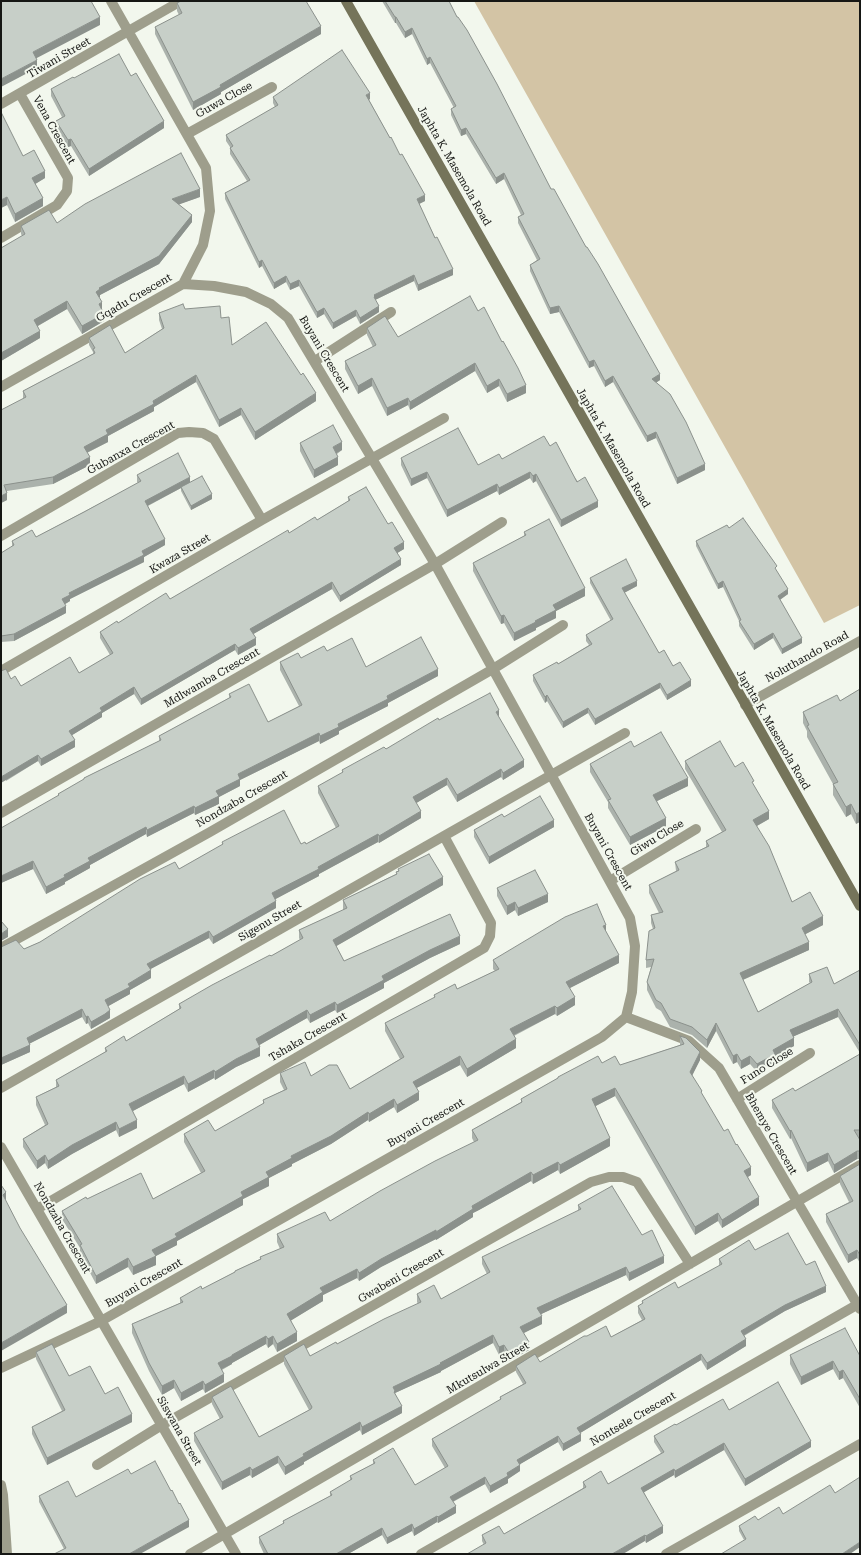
<!DOCTYPE html>
<style>
body{margin:0}
#map{position:relative;width:861px;height:1555px;overflow:hidden;background:#f2f7ed;font-family:"Roboto Serif",serif}
canvas{display:block}
.frame{position:absolute;inset:0;border:2px solid #161714;pointer-events:none}
</style>
<div id="map">
<canvas width="861" height="1555"></canvas>
<div class="frame"></div>
</div>
<script>
const g = document.querySelector('canvas').getContext('2d');
g.lineJoin = 'round';
function fill(path, color) {
  g.fillStyle = color;
  g.fill(path, 'evenodd');
}
function toPath(rows) {
  const path = new Path2D();
  for (const r of rows) {
    path.moveTo(r[0], r[1]);
    for (let i = 2; i < r.length; i += 2) path.lineTo(r[i], r[i + 1]);
  }
  return path;
}
function stroke(path, color, width, dash) {
  g.strokeStyle = color;
  g.lineWidth = width;
  g.lineCap = dash ? 'butt' : 'round';
  g.setLineDash(dash || []);
  g.stroke(path);
}
function label(font, color, halo, rows, align = 'center') {
  g.font = font + ' "Roboto Serif",serif';
  g.lineWidth = 4;
  g.setLineDash([]);
  g.textBaseline = 'middle';
  g.strokeStyle = halo;
  g.fillStyle = color;
  for (const [text, x, y, turn = 0] of rows) {
    g.save();
    g.translate(x, y);
    g.rotate((+turn || 0) * Math.PI / 180);
    g.textAlign = isNaN(turn) ? turn : align;
    if (halo) g.strokeText(text, 0, 0);
    g.fillText(text, 0, 0);
    g.restore();
  }
}
fill(toPath([
 [474,1,860,1,860,605,824,623]
]), '#d3c4a5');
stroke(toPath([
 [1,104,181,1],
 [187,134,272,87],
 [1,238,57,205,67,191,68,178,20,94],
 [315,361,391,312],
 [1,387,183,284,203,245,210,211,206,168,111,1],
 [1,536,178,433,189,432,203,433,214,439,262,520],
 [1,671,262,520,444,418],
 [745,705,860,641],
 [1,813,435,564,502,522],
 [610,881,696,829],
 [1,948,210,832,493,669,563,625],
 [626,1017,689,1041,719,1068,860,1309],
 [1,1088,625,733],
 [737,1099,810,1053],
 [1,1147,236,1554],
 [37,1209,484,948,490,936,491,923,444,836],
 [1,1368,101,1321,602,1037,626,1017,632,992,635,946,630,918,435,564,288,318,271,304,246,292,214,286,183,284],
 [97,1465,162,1425,591,1182,609,1177,623,1177,637,1182,690,1264],
 [1,1485,3,1495,7,1554],
 [190,1554,860,1165],
 [421,1554,860,1303],
 [666,1554,860,1444]
]), '#9e9e8c', 10);
stroke(toPath([
 [346,1,860,906]
]), '#75745a', 10);
fill(toPath([
 [382,1,449,1,457,17,551,189,586,247,660,380,656,383,705,470,677,484,656,438,647,442,613,382,605,387,594,366,589,368,559,312,550,314,530,271,530,265,537,260,518,223,518,217,521,215,504,179,496,184,466,134,461,136,451,115,451,109,454,108,430,63,427,65,412,34,405,38,396,23,395,23],
 [177,3,321,34,221,92,221,94,193,110,155,34,155,27,179,15,177,11],
 [131,76,164,128,89,176,71,146,68,147,56,127,56,121,62,117,51,96,51,89,74,78],
 [273,97,370,99,369,100,425,201,419,204,453,275,418,291,414,281,375,300,379,312,360,324,356,316,333,329,324,314,317,318,299,286,290,290,286,282,274,289,262,266,259,268,225,199,225,193,247,181,230,154,230,147,226,141,226,135,275,107,273,103],
 [23,156,45,178,35,184,43,206,15,222,7,205,1,208],
 [200,197,179,204,192,222,159,264,100,295,100,297,99,297,104,321,82,334,67,309,38,326,40,338,1,361,1,248,22,236,21,234,21,226,57,223],
 [185,309,221,318,232,345,316,401,255,440,241,415,219,427,196,382,154,407,154,411,108,436,108,442,87,453,90,465,53,484,7,491,7,500,1,503,23,399,23,391,93,354,93,352,89,345,89,338,125,353,162,329,159,320,159,313],
 [478,311,526,393,507,402,499,386,487,393,475,371,410,410,408,405,387,416,372,386,358,394,345,369,345,361,373,347,367,335,367,328,398,337],
 [300,443,342,450,337,454,338,465,314,478,300,451],
 [550,446,598,507,561,527,536,481,533,483,530,478,499,495,497,491,447,517,427,478,411,486,401,465,401,458,478,465],
 [137,475,190,482,212,499,191,510,181,491,181,488,148,506,165,545,144,557,144,562,70,599,70,601,65,604,66,613,14,641,1,642,1,553,12,547,12,541,36,537,138,483,137,482],
 [348,497,388,524,404,549,397,553,401,565,340,602,332,589,253,634,256,645,238,655,235,650,141,705,134,694,102,713,102,717,72,735,75,747,41,766,38,761,6,781,11,679,21,686,79,673,110,655,100,638,100,632,118,623,170,599,289,533,317,520,348,501],
 [729,528,777,572,788,594,780,600,802,643,782,654,773,638,754,650,739,626,739,621,723,587,718,589,696,546,696,541],
 [524,532,585,596,556,611,556,618,536,628,536,630,514,641,504,623,501,624,473,571,473,563,524,536],
 [590,578,637,586,624,593,659,653,673,666,691,686,667,700,660,688,595,725,588,713,563,728,547,701,545,703,533,681,533,675,558,664,589,645,586,641,586,635,611,621,590,583],
 [327,651,366,667,438,676,388,703,388,706,339,731,339,734,320,744,319,741,240,780,240,786,219,797,219,804,195,815,194,813,147,837,146,834,90,865,90,868,65,882,65,884,46,894,33,869,1,883,58,796,58,794,84,780,84,778,159,741,159,736,229,698,229,694,268,722,299,706,280,670,280,662,301,658],
 [860,689,856,824,851,814,846,817,833,795,833,784,807,737,807,731,803,723,803,712,840,701],
 [499,717,524,767,503,780,501,777,457,802,447,785,416,803,421,818,379,843,378,842,319,874,319,876,275,899,276,908,213,944,209,938,150,969,151,978,130,990,130,994,108,1006,110,1018,105,1021,91,1029,88,1023,86,1024,82,1017,30,1043,30,1052,1,1065,1,947,24,949,40,942,179,869,222,845,222,842,306,844,336,828,318,793,318,786,342,773,342,770,386,749,439,720],
 [634,747,688,786,657,801,666,826,630,845,608,808,608,802,590,772,590,764],
 [685,761,735,767,754,786,769,819,757,826,792,902,823,925,805,934,809,950,743,980,758,1012,810,983,809,982,809,974,834,984,860,970,860,1053,838,1017,794,1036,794,1046,775,1056,775,1062,757,1072,750,1064,741,1069,737,1062,733,1064,716,1031,707,1048,692,1035,670,1027,661,1011,656,1008,647,990,647,982,651,967,646,968,646,960,653,929,651,923,651,915,659,913,649,893,649,885,676,871,675,862,706,847,706,841,722,832,685,769],
 [504,817,554,827,489,864,474,837,474,830],
 [398,869,443,885,336,946,344,961,460,944,430,958,384,983,384,988,337,1013,335,1010,310,1023,307,1018,259,1045,260,1056,236,1067,215,1080,214,1078,188,1092,184,1084,133,1111,137,1128,119,1137,116,1130,72,1154,48,1169,45,1163,37,1169,23,1147,23,1139,45,1125,36,1105,36,1097,56,1087,56,1080,105,1052,105,1048,126,1041,179,1009,179,1004,271,956,300,940,299,938,299,930,343,910,343,900,396,874,396,872,398,871],
 [497,888,548,902,518,916,515,910,507,915,497,896],
 [606,932,619,963,570,988,575,1005,557,1016,555,1014,514,1036,516,1048,467,1077,460,1065,416,1088,419,1100,397,1113,394,1107,369,1122,368,1120,331,1144,292,1164,292,1166,269,1178,269,1186,243,1199,243,1205,177,1241,177,1245,156,1256,156,1265,133,1275,128,1267,96,1284,80,1254,80,1248,62,1219,62,1211,87,1199,153,1199,201,1173,184,1142,184,1134,215,1131,263,1104,263,1100,284,1090,280,1082,280,1073,311,1076,350,1089,400,1059,385,1031,385,1023,434,998,434,995,457,989,495,971,493,969,493,960],
 [680,1036,700,1060,692,1075,702,1095,724,1131,751,1175,748,1177,759,1205,722,1228,718,1221,695,1235,615,1096,595,1106,610,1146,560,1174,558,1170,533,1184,531,1181,479,1210,473,1213,473,1217,436,1240,436,1239,381,1267,359,1281,357,1278,323,1295,323,1301,291,1320,297,1341,277,1352,273,1344,268,1348,266,1344,232,1363,232,1364,222,1370,224,1382,205,1393,203,1389,181,1401,174,1388,162,1395,149,1371,132,1333,132,1324,180,1303,180,1298,202,1289,235,1272,235,1271,260,1259,260,1257,280,1249,277,1242,277,1234,330,1221,474,1142,472,1138,472,1130,521,1102,521,1099,558,1078,558,1077,602,1063,620,1065,680,1045],
 [860,1054,860,1138,859,1138,860,1140,860,1159,857,1159,834,1173,828,1161,807,1172,791,1138,790,1139,772,1108,772,1100,795,1091],
 [860,1164,860,1263,857,1258,848,1263,826,1222,826,1214,849,1202,840,1184,840,1176],
 [578,1205,642,1235,664,1263,629,1281,626,1275,541,1314,542,1324,523,1333,529,1350,509,1361,504,1352,499,1355,493,1343,441,1371,441,1372,395,1393,402,1413,362,1435,360,1430,304,1462,304,1464,285,1475,278,1463,252,1478,250,1475,222,1490,194,1441,194,1433,220,1419,212,1404,212,1397,259,1437,309,1410,284,1364,284,1356,310,1356,337,1344,418,1304,417,1302,417,1294,441,1299,487,1274,482,1264,482,1257,578,1211],
 [755,1250,806,1265,826,1292,785,1311,744,1336,746,1346,707,1370,701,1360,580,1433,581,1441,563,1451,558,1442,520,1464,520,1471,508,1479,508,1483,490,1493,485,1484,453,1502,456,1513,438,1523,437,1522,414,1536,412,1531,387,1544,382,1535,348,1554,264,1554,259,1543,259,1537,283,1524,283,1521,330,1496,330,1492,350,1481,350,1476,373,1464,373,1460,415,1485,445,1468,432,1446,432,1439,500,1400,500,1397,523,1384,516,1372,516,1366,540,1362,611,1337,642,1320,638,1313,638,1306,642,1304,642,1301,678,1288,719,1266,719,1259],
 [36,1352,69,1376,132,1422,47,1465,32,1434,32,1427,62,1411,36,1359],
 [790,1355,860,1356,860,1408,843,1378,839,1380,833,1369,801,1385,790,1364],
 [729,1410,811,1447,745,1486,724,1450,675,1478,674,1475,644,1492,663,1533,646,1543,645,1541,484,1545,482,1541,482,1535,504,1534,583,1488,583,1482,608,1484,661,1453,654,1442,654,1436,676,1425],
 [131,1474,189,1527,64,1549,39,1502,39,1496,76,1497],
 [783,1514,744,1540,739,1531,739,1526,758,1520]
]), '#abb2ac');
fill(toPath([
 [100,17,100,25,33,60,33,52],
 [395,17,396,17,396,23,395,23],
 [321,26,321,34,221,92,221,94,193,110,193,102,220,85],
 [412,28,412,34,405,38,405,32],
 [430,57,430,63,427,65,427,59],
 [37,60,37,68,1,87,1,79],
 [370,93,370,99,366,101,366,95],
 [164,121,164,128,89,176,89,169],
 [466,128,466,134,461,136,461,130],
 [71,139,71,146,68,147,68,140],
 [45,171,45,178,32,186,32,178],
 [504,173,504,179,496,184,496,178],
 [200,189,200,197,172,207,172,199],
 [425,195,425,201,417,205,417,199],
 [7,197,7,205,1,208,1,200],
 [43,198,43,206,15,222,15,214],
 [192,215,192,222,159,264,100,295,100,297,96,300,96,292,99,288],
 [262,260,262,266,259,268,259,262],
 [453,269,453,275,418,291,418,285],
 [414,275,414,281,375,300,374,303,374,295],
 [286,276,286,282,274,289,274,283],
 [299,280,299,286,290,290,290,284],
 [67,301,67,309,34,328,34,320],
 [102,302,102,310,99,312,99,304],
 [379,306,379,312,360,324,360,318],
 [559,306,559,312,550,314,550,308],
 [324,308,324,314,317,318,317,312],
 [356,310,356,316,333,329,333,323],
 [104,314,104,321,82,334,82,326],
 [40,331,40,338,1,361,1,353],
 [594,360,594,366,589,368,589,362],
 [475,363,475,371,410,410,410,402],
 [660,374,660,380,652,385,652,379],
 [196,375,196,382,154,407,154,411,108,436,108,442,84,454,84,447,106,430],
 [613,376,613,382,605,387,605,381],
 [372,378,372,386,358,394,358,386],
 [499,379,499,386,487,393,487,386],
 [526,385,526,393,507,402,507,394],
 [316,393,316,401,255,440,255,432],
 [408,398,408,405,387,416,387,408],
 [241,408,241,415,219,427,219,420],
 [656,432,656,438,647,442,647,436],
 [342,442,342,450,333,455,333,447],
 [90,457,90,465,53,484,53,477],
 [338,457,338,465,314,478,314,470],
 [705,464,705,470,677,484,677,478],
 [427,472,427,478,411,486,411,479],
 [530,472,530,478,499,495,499,488],
 [536,474,536,481,533,483,533,476],
 [190,477,190,483,181,487,181,488,145,507,145,501],
 [497,484,497,491,447,517,447,510],
 [7,493,7,500,1,503,1,496],
 [212,494,212,499,191,510,191,506],
 [598,501,598,507,561,527,561,520],
 [165,539,165,545,144,557,144,562,70,599,70,601,62,606,62,599,69,593,142,551],
 [404,542,404,549,394,555,394,548],
 [401,559,401,565,340,602,340,596],
 [637,581,637,586,622,594,622,588],
 [723,581,723,587,718,589,718,584],
 [332,582,332,589,250,636,250,629],
 [585,588,585,596,556,611,556,618,536,628,536,630,514,641,514,633,535,621,553,605],
 [788,589,788,594,778,601,778,596],
 [66,606,66,613,14,641,14,634],
 [504,615,504,623,501,624,501,616],
 [773,633,773,638,754,650,754,644],
 [256,638,256,645,238,655,238,648],
 [802,638,802,643,782,654,782,649],
 [235,644,235,650,141,705,141,699],
 [438,669,438,676,388,703,388,706,339,731,339,734,320,744,320,736,338,724,387,696],
 [691,680,691,686,667,700,667,695],
 [660,683,660,688,595,725,595,719],
 [134,687,134,694,102,713,102,717,69,737,69,731,100,708],
 [547,695,547,701,545,703,545,697],
 [588,708,588,713,563,728,563,722],
 [499,710,499,717,496,712],
 [319,733,319,741,240,780,240,786,219,797,219,804,195,815,195,808,216,791,238,774],
 [75,740,75,747,41,766,41,759],
 [38,755,38,761,1,783,1,777],
 [524,760,524,767,503,780,503,773],
 [501,769,501,777,457,802,457,795],
 [447,778,447,785,413,805,413,797],
 [688,778,688,786,653,803,653,795],
 [851,804,851,814,846,817,846,807],
 [194,806,194,813,147,837,147,830],
 [421,811,421,818,379,843,379,836],
 [769,811,769,819,753,828,753,820],
 [860,812,860,822,856,824,856,814],
 [666,818,666,826,630,845,630,837],
 [554,820,554,827,489,864,489,857],
 [146,827,146,834,90,865,90,868,65,882,65,884,46,894,46,887,88,858],
 [378,834,378,842,319,874,319,876,272,901,272,893,318,867],
 [33,861,33,869,1,883,1,876],
 [443,877,443,885,333,948,333,940],
 [548,894,548,902,518,916,518,908],
 [276,901,276,908,213,944,213,937],
 [515,902,515,910,507,915,507,906],
 [823,916,823,925,802,936,802,928],
 [606,925,606,933,603,926],
 [8,929,8,937,1,941,1,934],
 [209,931,209,938,147,971,147,964],
 [460,936,460,944,430,958,384,983,384,988,337,1013,337,1005,382,976,430,950],
 [809,942,809,950,740,981,740,973],
 [619,955,619,963,566,990,566,982],
 [151,970,151,978,130,990,130,994,105,1008,105,1000,128,984],
 [575,997,575,1005,557,1016,557,1008],
 [335,1002,335,1010,310,1023,310,1015],
 [555,1006,555,1014,510,1037,510,1029],
 [82,1009,82,1017,27,1045,27,1038],
 [838,1009,838,1017,790,1038,790,1030],
 [110,1010,110,1018,91,1029,91,1022],
 [307,1010,307,1018,256,1047,256,1039],
 [88,1016,88,1023,86,1024,86,1017],
 [716,1023,716,1031,707,1048,707,1040],
 [794,1038,794,1046,775,1056,775,1062,757,1072,757,1064,773,1050],
 [516,1039,516,1048,467,1077,467,1069],
 [30,1045,30,1052,1,1065,1,1058],
 [260,1047,260,1056,236,1067,215,1080,215,1072,236,1059],
 [700,1052,700,1060,690,1080,690,1072],
 [737,1054,737,1062,733,1064,733,1056],
 [460,1056,460,1065,413,1090,413,1082],
 [750,1056,750,1064,741,1069,741,1061],
 [214,1070,214,1078,188,1092,188,1084],
 [184,1076,184,1084,129,1113,129,1104],
 [615,1088,615,1096,592,1108,592,1099],
 [419,1092,419,1100,397,1113,397,1105],
 [394,1099,394,1107,369,1122,369,1114],
 [368,1112,368,1120,331,1144,292,1164,292,1166,269,1178,269,1186,243,1199,243,1205,177,1241,177,1245,152,1258,152,1250,175,1234,241,1192,266,1172,291,1156],
 [137,1120,137,1128,119,1137,119,1129],
 [116,1122,116,1130,72,1154,48,1169,48,1161,72,1145],
 [791,1130,791,1138,790,1139,790,1131],
 [610,1138,610,1146,560,1174,560,1165],
 [857,1151,857,1159,834,1173,834,1165],
 [828,1153,828,1161,807,1172,807,1163],
 [45,1155,45,1163,37,1169,37,1161],
 [558,1162,558,1170,533,1184,533,1175],
 [751,1167,751,1175,744,1179,744,1171],
 [531,1172,531,1181,479,1210,473,1213,473,1217,436,1240,436,1232,472,1206,479,1202],
 [6,1192,6,1201,3,1195],
 [759,1197,759,1205,722,1228,722,1220],
 [718,1213,718,1221,695,1235,695,1227],
 [436,1230,436,1239,381,1267,359,1281,359,1273,381,1259],
 [857,1250,857,1258,848,1263,848,1255],
 [156,1256,156,1265,133,1275,133,1267],
 [664,1256,664,1263,629,1281,629,1273],
 [128,1258,128,1267,96,1284,96,1276],
 [626,1267,626,1275,537,1316,537,1308],
 [357,1269,357,1278,323,1295,323,1301,287,1323,287,1314,320,1288],
 [826,1286,826,1292,785,1311,741,1337,741,1331,785,1305],
 [67,1305,67,1313,1,1351,1,1343],
 [542,1316,542,1324,520,1335,520,1327],
 [297,1332,297,1341,277,1352,277,1344],
 [493,1335,493,1343,441,1371,441,1372,395,1393,395,1399,393,1387],
 [266,1336,266,1344,232,1363,232,1364,218,1371,218,1363,232,1355],
 [273,1336,273,1344,268,1348,268,1339],
 [746,1339,746,1346,707,1370,707,1363],
 [529,1342,529,1350,509,1361,509,1353],
 [504,1345,504,1352,499,1355,499,1347],
 [701,1354,701,1360,577,1435,577,1428],
 [833,1361,833,1369,801,1385,801,1377],
 [843,1370,843,1378,839,1380,839,1372],
 [224,1374,224,1382,205,1393,205,1385],
 [174,1380,174,1388,162,1395,162,1386],
 [203,1381,203,1389,181,1401,181,1393],
 [402,1406,402,1413,362,1435,362,1427],
 [132,1414,132,1422,47,1465,47,1458],
 [360,1422,360,1430,304,1462,304,1464,285,1475,285,1467,303,1454],
 [581,1434,581,1441,563,1451,563,1444],
 [558,1436,558,1442,517,1466,517,1460],
 [811,1441,811,1447,745,1486,745,1479],
 [724,1443,724,1450,675,1478,675,1471],
 [278,1456,278,1463,252,1478,252,1470],
 [520,1465,520,1471,508,1479,508,1483,490,1493,490,1486,507,1473],
 [250,1467,250,1475,222,1490,222,1482],
 [674,1469,674,1475,641,1494,641,1488],
 [485,1477,485,1484,450,1503,450,1497],
 [456,1506,456,1513,438,1523,438,1517],
 [437,1516,437,1522,414,1536,414,1529],
 [189,1520,189,1527,140,1554,129,1554],
 [412,1524,412,1531,387,1544,387,1538],
 [663,1526,663,1533,646,1543,646,1536],
 [382,1528,382,1535,348,1554,336,1554],
 [645,1535,645,1541,623,1554,612,1554],
 [860,1542,860,1547,850,1554,842,1554]
]), '#8b918c');
const building = toPath([
 [1,1,91,1,100,17,33,52,37,60,1,79,1,1],
 [181,1,306,1,321,26,220,85,221,87,193,102,155,27,182,13,177,3,181,1],
 [385,1,449,1,457,17,458,17,467,30,497,84,551,189,554,189,586,247,587,247,598,264,660,374,652,379,670,394,686,422,705,464,677,478,656,432,647,436,613,376,605,381,594,360,589,362,559,306,550,308,530,265,540,259,518,217,524,214,504,173,496,178,466,128,461,130,451,109,456,106,430,57,427,59,412,28,405,32,396,17,395,17,385,1],
 [342,50,370,93,366,95,390,138,391,137,400,155,402,154,425,195,417,199,435,238,437,237,453,269,418,285,414,275,374,295,375,296,374,297,379,306,360,318,356,310,333,323,324,308,317,312,299,280,290,284,286,276,274,283,262,260,259,262,225,193,250,180,230,148,233,146,226,135,278,105,273,97,342,50],
 [119,54,131,76,136,73,164,121,89,169,71,139,68,140,56,121,65,116,51,89,73,77,74,78,119,54],
 [1,112,23,156,34,150,45,171,32,178,43,198,15,214,7,197,1,200,1,112],
 [181,153,200,189,172,199,192,215,159,256,99,288,100,289,96,292,102,302,99,304,104,314,82,326,67,301,34,320,40,331,1,353,1,248,25,234,21,226,49,210,57,223,85,204,181,153],
 [470,296,478,311,484,307,502,342,503,341,518,368,526,385,507,394,499,379,487,386,475,363,410,402,408,398,387,408,372,378,358,386,345,361,376,345,367,328,385,316,398,337,470,296],
 [183,304,185,309,220,306,221,318,229,317,232,345,266,322,301,375,303,373,316,393,255,432,241,408,219,420,196,375,153,401,154,404,106,430,108,434,84,447,90,457,53,477,4,485,7,493,1,496,1,410,26,397,23,391,95,353,93,349,95,348,89,338,110,325,125,353,164,328,159,313,183,304],
 [333,425,342,442,333,447,338,457,314,470,300,443,333,425],
 [458,428,478,465,499,454,502,459,544,436,550,446,556,442,577,482,585,477,598,501,561,520,536,474,533,476,530,472,499,488,497,484,447,510,427,472,411,479,401,458,458,428],
 [178,453,190,477,145,501,165,539,142,551,144,555,69,593,70,595,62,599,66,606,14,634,1,636,1,553,14,545,12,541,32,530,36,537,84,512,141,481,137,475,178,453],
 [202,476,212,494,191,506,181,487,202,476],
 [366,487,388,524,392,522,404,542,394,548,401,559,340,596,332,582,250,629,256,638,238,648,235,644,141,699,134,687,100,708,102,711,69,731,75,740,41,759,38,755,1,777,1,671,6,669,11,679,15,676,21,686,70,657,79,673,113,653,100,632,117,621,118,623,166,593,170,599,288,530,289,533,315,517,317,520,350,500,348,497,366,487],
 [743,518,777,566,775,568,788,589,778,596,802,638,782,649,773,633,754,644,739,621,741,620,723,581,718,584,696,541,727,525,729,528,743,518],
 [549,519,585,588,553,605,556,610,535,621,536,622,514,633,504,615,501,616,473,563,526,535,524,532,549,519],
 [626,559,637,581,622,588,659,653,664,650,673,666,680,662,691,680,667,695,660,683,595,719,588,708,563,722,547,695,545,697,533,675,557,662,558,664,592,644,586,635,613,619,590,578,626,559],
 [421,637,438,669,387,696,388,699,338,724,339,727,320,736,319,733,238,774,240,779,216,791,219,796,195,808,194,806,147,830,146,827,88,858,90,861,64,875,65,877,46,887,33,861,1,876,1,828,59,795,58,794,84,779,84,778,161,740,159,736,231,697,229,694,249,684,268,722,302,705,280,662,298,653,301,658,324,646,327,651,352,638,366,667,421,637],
 [860,689,860,812,856,814,851,804,846,807,833,784,838,782,807,726,809,725,803,712,837,695,840,701,860,689],
 [490,693,499,710,496,712,524,760,503,773,501,769,457,795,447,778,413,797,421,811,379,836,378,834,318,867,319,869,272,893,276,901,213,937,209,931,147,964,151,970,128,984,130,987,105,1000,110,1010,105,1014,91,1022,88,1016,86,1017,82,1009,27,1038,30,1045,1,1058,1,947,16,940,24,949,40,942,140,879,175,862,179,869,223,844,222,842,284,810,301,844,305,842,306,844,339,826,318,786,343,772,342,770,384,747,386,749,438,718,439,720,490,693],
 [661,732,688,778,653,795,666,818,630,837,608,800,611,799,590,764,631,741,634,747,661,732],
 [720,741,735,767,743,762,754,781,752,782,769,811,753,820,769,846,792,902,810,892,823,916,802,928,809,942,740,973,758,1012,812,982,809,974,827,967,834,984,860,970,860,1045,838,1009,790,1030,794,1038,773,1050,775,1054,757,1064,750,1056,741,1061,737,1054,733,1056,716,1023,707,1040,692,1027,670,1019,661,1003,656,1000,647,982,654,959,646,960,649,931,655,928,651,915,663,912,649,885,679,870,675,862,709,846,706,841,726,830,685,761,720,741],
 [540,796,554,820,489,857,474,830,502,814,504,817,540,796],
 [429,854,443,877,333,940,344,961,450,914,460,936,430,950,382,976,384,980,337,1005,335,1002,310,1015,307,1010,256,1039,260,1047,236,1059,215,1072,214,1070,188,1084,184,1076,129,1104,137,1120,119,1129,116,1122,72,1145,48,1161,45,1155,37,1161,23,1139,48,1124,36,1097,59,1086,56,1080,107,1051,105,1048,124,1036,126,1041,181,1008,179,1004,212,985,270,955,271,956,303,938,299,930,347,908,343,900,397,874,396,872,399,871,398,869,429,854],
 [535,870,548,894,518,908,515,902,507,906,497,888,535,870],
 [597,904,606,925,603,926,619,955,566,982,575,997,557,1008,555,1006,510,1029,516,1039,467,1069,460,1056,413,1082,419,1092,397,1105,394,1099,369,1114,368,1112,331,1136,291,1156,292,1158,266,1172,269,1177,241,1192,243,1196,175,1234,177,1237,152,1250,156,1256,133,1267,128,1258,96,1276,80,1245,82,1244,62,1211,86,1197,87,1199,141,1173,153,1199,205,1171,184,1134,208,1120,215,1131,264,1103,263,1100,287,1089,280,1073,305,1062,311,1076,329,1065,337,1065,350,1089,404,1057,385,1023,435,997,434,995,455,984,457,989,499,969,493,960,565,917,597,904],
 [1,921,8,929,1,934,1,921],
 [680,1036,686,1038,700,1052,690,1072,702,1091,701,1092,724,1131,728,1129,736,1145,737,1144,751,1167,744,1171,759,1197,722,1220,718,1213,695,1227,615,1088,592,1099,610,1138,560,1165,558,1162,533,1175,531,1172,479,1202,472,1206,473,1209,436,1232,436,1230,381,1259,359,1273,357,1269,320,1288,323,1292,287,1314,297,1332,277,1344,273,1336,268,1339,266,1336,232,1355,232,1356,218,1363,224,1374,205,1385,203,1381,181,1393,174,1380,162,1386,149,1363,132,1324,183,1302,180,1298,201,1286,202,1289,235,1272,235,1271,261,1259,260,1257,284,1247,277,1234,325,1212,330,1221,380,1191,435,1161,478,1140,472,1130,522,1102,521,1099,558,1078,558,1077,598,1056,602,1063,615,1056,620,1065,684,1044,680,1036],
 [860,1054,860,1130,854,1130,860,1140,860,1151,857,1151,834,1165,828,1153,807,1163,791,1130,790,1131,772,1100,793,1088,795,1091,860,1054],
 [860,1164,860,1255,857,1250,848,1255,826,1214,853,1201,840,1176,860,1164],
 [1,1185,6,1192,3,1195,20,1228,67,1305,1,1343,1,1185],
 [612,1186,642,1235,652,1230,664,1256,629,1273,626,1267,537,1308,542,1316,520,1327,529,1342,509,1353,504,1345,499,1347,493,1335,440,1363,441,1364,393,1387,395,1391,394,1392,402,1406,362,1427,360,1422,303,1454,304,1456,285,1467,278,1456,252,1470,250,1467,222,1482,194,1433,223,1417,212,1397,231,1386,259,1437,311,1409,312,1407,284,1356,304,1344,310,1356,336,1342,337,1344,384,1319,421,1302,417,1294,434,1285,441,1299,490,1272,482,1257,581,1209,578,1205,612,1186],
 [788,1233,806,1265,815,1261,826,1286,785,1305,741,1331,746,1339,707,1363,701,1354,577,1428,581,1434,563,1444,558,1436,517,1460,520,1465,507,1473,508,1476,490,1486,485,1477,450,1497,456,1506,438,1517,437,1516,414,1529,412,1524,387,1538,382,1528,336,1554,268,1554,259,1537,284,1523,283,1521,332,1495,330,1492,352,1479,350,1476,375,1463,373,1460,393,1448,415,1485,448,1466,432,1439,501,1399,500,1397,526,1383,516,1366,535,1354,540,1362,584,1336,587,1336,606,1326,611,1337,645,1319,638,1306,643,1303,642,1301,675,1282,678,1288,722,1264,719,1259,749,1240,755,1250,788,1233],
 [845,1328,860,1356,860,1399,843,1370,839,1372,833,1361,801,1377,790,1355,845,1328],
 [52,1344,69,1376,90,1366,105,1394,118,1387,132,1414,47,1458,32,1427,65,1410,36,1352,52,1344],
 [778,1382,811,1441,745,1479,724,1443,675,1471,674,1469,641,1488,663,1526,646,1536,645,1535,612,1554,467,1554,486,1543,482,1535,499,1526,504,1534,586,1487,583,1482,601,1471,608,1484,664,1452,654,1436,675,1424,676,1425,723,1399,729,1410,778,1382],
 [155,1461,171,1491,172,1490,179,1504,180,1503,189,1520,129,1554,54,1554,66,1548,39,1496,68,1481,76,1497,128,1469,131,1474,155,1461],
 [860,1477,860,1542,842,1554,721,1554,746,1539,739,1526,755,1516,758,1520,779,1507,783,1514,830,1485,835,1493,860,1477]
]);
fill(building, '#c7cfc8');
stroke(building, '#8b918c', 1);
label('11px', '#161714', '#f2f7ed', [
 ["Tiwani Street",59,58,-30],
 ["Guwa Close",224,100,-29],
 ["Vena Crescent",54,130,61],
 ["Japhta K. Masemola Road",454,166,60],
 ["Gqadu Crescent",134,298,-30],
 ["Buyani Crescent",324,354,59],
 ["Gubanxa Crescent",131,448,-29],
 ["Japhta K. Masemola Road",613,448,60],
 ["Kwaza Street",180,554,-30],
 ["Noluthando Road",807,657,-29],
 ["Mdlwamba Crescent",212,678,-30],
 ["Japhta K. Masemola Road",773,730,60],
 ["Nondzaba Crescent",242,799,-30],
 ["Giwu Close",657,838,-31],
 ["Buyani Crescent",608,852,61],
 ["Sigenu Street",270,921,-30],
 ["Tshaka Crescent",308,1037,-30],
 ["Funo Close",767,1066,-32],
 ["Buyani Crescent",426,1123,-30],
 ["Bhemye Crescent",771,1134,60],
 ["Nondzaba Crescent",62,1228,60],
 ["Gwabeni Crescent",401,1276,-30],
 ["Buyani Crescent",144,1283,-30],
 ["Mkutsulwa Street",488,1368,-30],
 ["Nontsele Crescent",633,1419,-30],
 ["Siswana Street",179,1431,60]
]);
</script>
